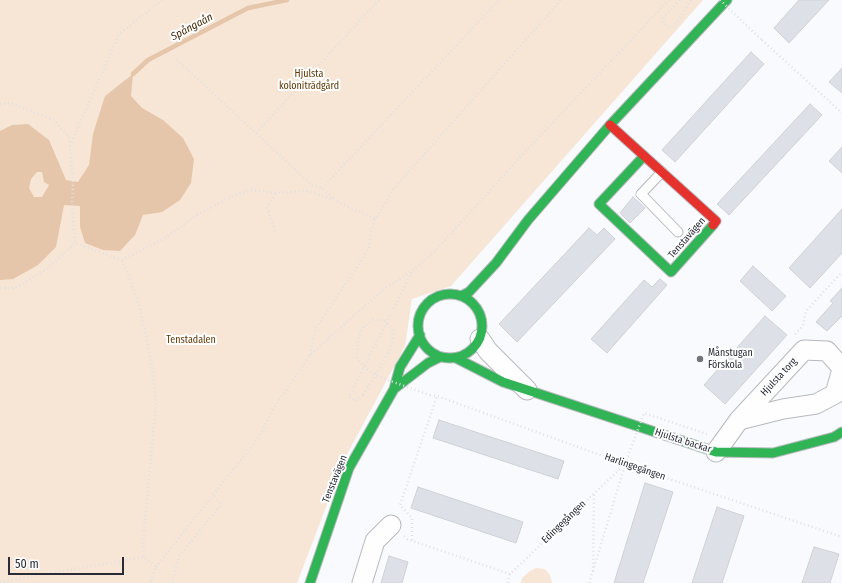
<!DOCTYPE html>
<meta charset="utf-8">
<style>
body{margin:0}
#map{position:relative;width:842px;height:583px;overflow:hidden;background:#f9fafd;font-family:"Fira Sans Condensed",sans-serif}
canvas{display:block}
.scale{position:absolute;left:8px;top:557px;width:116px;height:18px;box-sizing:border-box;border:2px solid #292c37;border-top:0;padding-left:5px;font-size:12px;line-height:14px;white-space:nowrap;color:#292c37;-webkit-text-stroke:3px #fff;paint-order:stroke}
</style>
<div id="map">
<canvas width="842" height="583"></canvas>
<div class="scale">50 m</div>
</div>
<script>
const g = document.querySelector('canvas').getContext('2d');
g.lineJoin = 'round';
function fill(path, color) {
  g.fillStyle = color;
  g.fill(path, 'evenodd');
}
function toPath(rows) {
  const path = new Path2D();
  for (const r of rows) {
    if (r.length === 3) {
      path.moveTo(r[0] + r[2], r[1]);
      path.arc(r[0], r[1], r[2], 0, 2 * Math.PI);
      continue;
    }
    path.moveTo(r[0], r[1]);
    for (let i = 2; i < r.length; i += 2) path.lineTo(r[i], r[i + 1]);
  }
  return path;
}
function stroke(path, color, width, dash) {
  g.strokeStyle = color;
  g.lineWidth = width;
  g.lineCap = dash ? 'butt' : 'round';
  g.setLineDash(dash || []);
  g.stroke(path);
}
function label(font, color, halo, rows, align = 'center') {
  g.font = font + ' "Fira Sans Condensed",sans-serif';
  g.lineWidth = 4;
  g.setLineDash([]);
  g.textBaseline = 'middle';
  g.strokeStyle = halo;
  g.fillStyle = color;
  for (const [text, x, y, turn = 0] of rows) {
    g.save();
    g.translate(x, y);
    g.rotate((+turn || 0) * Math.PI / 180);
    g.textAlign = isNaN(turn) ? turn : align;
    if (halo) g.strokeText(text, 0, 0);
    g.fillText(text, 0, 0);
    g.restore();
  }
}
fill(toPath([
 [0,0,703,0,451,286,412,299,405,346,344,460,297,583,0,583],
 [536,568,545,569,550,575,552,583,521,583,522,578,530,571]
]), '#f7e5d5');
fill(toPath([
 [133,74,131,96,142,108,163,120,183,138,194,159,191,183,180,200,162,212,143,215,135,235,120,251,103,250,85,243,80,227,80,206,64,205,56,247,38,265,13,279,0,280,0,131,12,125,28,124,49,140,66,180,78,182,89,165,93,134,105,96],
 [37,172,42,172,44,182,49,185,42,197,34,197,29,188,31,179]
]), '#e5c6aa');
stroke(toPath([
 [133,74,148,60,248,8,287,0]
]), '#e5c6aa', 4.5);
const building = toPath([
 [799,0,829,0,789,43,774,28,799,0],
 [751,52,764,64,675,162,662,150,751,52],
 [842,68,842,93,829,82,842,68],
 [810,104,822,115,729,215,717,204,810,104],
 [842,147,842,173,829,161,842,147],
 [633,197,645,208,630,223,620,213,633,197],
 [842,209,842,253,810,288,789,268,842,209],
 [589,228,597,235,604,228,615,239,517,342,499,324,589,228],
 [753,266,786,296,772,311,740,281,753,266],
 [660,279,667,285,607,353,591,339,644,280,652,287,660,279],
 [842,288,842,316,827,331,816,322,833,303,830,301,842,288],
 [765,316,787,335,725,404,704,385,765,316],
 [439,420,564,461,558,479,433,438,439,420],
 [645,483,673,492,643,583,614,583,645,483],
 [418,487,523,522,516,543,411,508,418,487],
 [717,507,744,516,722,583,692,583,717,507],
 [814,547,839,554,830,583,802,583,814,547],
 [389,556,408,562,402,583,381,583,389,556]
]);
fill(building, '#dee0e8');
stroke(building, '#cfd1d8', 1);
const lane = toPath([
 [662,172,641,194,678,232]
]);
const street = toPath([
 [480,339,488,351,527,390],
 [739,420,783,409,816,404,835,394,842,369],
 [716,452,739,420,804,350,827,351,842,368],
 [362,583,375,541,391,525]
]);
const fast = toPath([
 [644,156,599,204,671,272,713,225],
 [450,326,32],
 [461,296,469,292,496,263,528,220,610,125,727,0],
 [456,358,503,382,716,452,773,453,834,437,842,432],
 [394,389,428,363,440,357],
 [310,583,349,468,394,389,400,367,420,335]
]);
const jam = toPath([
 [610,125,716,221,713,225]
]);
stroke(lane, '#b7b9bf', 11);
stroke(street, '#b7b9bf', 21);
stroke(fast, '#b7b9bf', 11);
stroke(jam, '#b7b9bf', 11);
stroke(toPath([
 [680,0,664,17,663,23,668,27,672,27,677,23,691,0],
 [762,40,842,113],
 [177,60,312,185,322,188,334,199],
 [0,104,10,103,54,120,69,137,73,181,72,206,75,243],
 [256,133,379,0],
 [70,146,119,34,162,0],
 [322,188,499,0],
 [275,231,267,207,276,193],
 [122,260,140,308,151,359,156,403,143,543,144,557,156,567,150,583],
 [0,288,15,288,47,269,75,243,122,260,164,239,195,216,235,195,252,190,276,193,308,191,334,200,375,219],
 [795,334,803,326,806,311,842,272],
 [310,355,316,328,369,249,371,231,375,219,395,187,561,0],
 [363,395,356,401,349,397,412,272],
 [430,395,437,396,625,464,842,537],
 [404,536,407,539,510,574],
 [412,540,412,518,400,505,437,396],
 [156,567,259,437,274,408,310,355,383,290,413,270,435,251,523,154,669,0],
 [593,571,625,465],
 [0,582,144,557],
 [172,583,179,556,221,505,214,496],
 [508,583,510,574,625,464],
 [589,583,593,571,594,494]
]), '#e0e1e3', 2.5, [1, 3]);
stroke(lane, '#fefeff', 9);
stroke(street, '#fefeff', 19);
stroke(fast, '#30b455', 9);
stroke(jam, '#e5322d', 9);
stroke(toPath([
 [720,0,762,40],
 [363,395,377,373,390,349,393,338,392,329,384,320,373,320,364,327,360,333,357,344,357,358,365,368,379,377,430,395],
 [625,464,644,413,707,434]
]), '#e0e1e3', 2.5, [1, 3]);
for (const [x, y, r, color] of [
 [700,359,4,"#72747c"]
]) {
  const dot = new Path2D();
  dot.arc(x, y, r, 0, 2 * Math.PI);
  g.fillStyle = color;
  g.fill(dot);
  stroke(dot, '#fff', 1.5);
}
label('10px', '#603700', '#fff', [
 ["Hjulsta",309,74],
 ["koloniträdgård",309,86],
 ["Tenstadalen",191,340]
]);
label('10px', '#292c37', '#fff', [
 ["Tenstavägen",687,238,-49],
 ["Hjulsta torg",779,377,-47],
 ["Hjulsta backar",683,441,18],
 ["Harlingegången",635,467,19],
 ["Tenstavägen",335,479,-68],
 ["Edingegången",564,522,-44]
]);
label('10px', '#292c37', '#fff', [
 ["Månstugan",708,353],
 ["Förskola",708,365]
], 'left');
label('italic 11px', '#422502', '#fff', [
 ["Spångaån",192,27,-28]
]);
</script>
